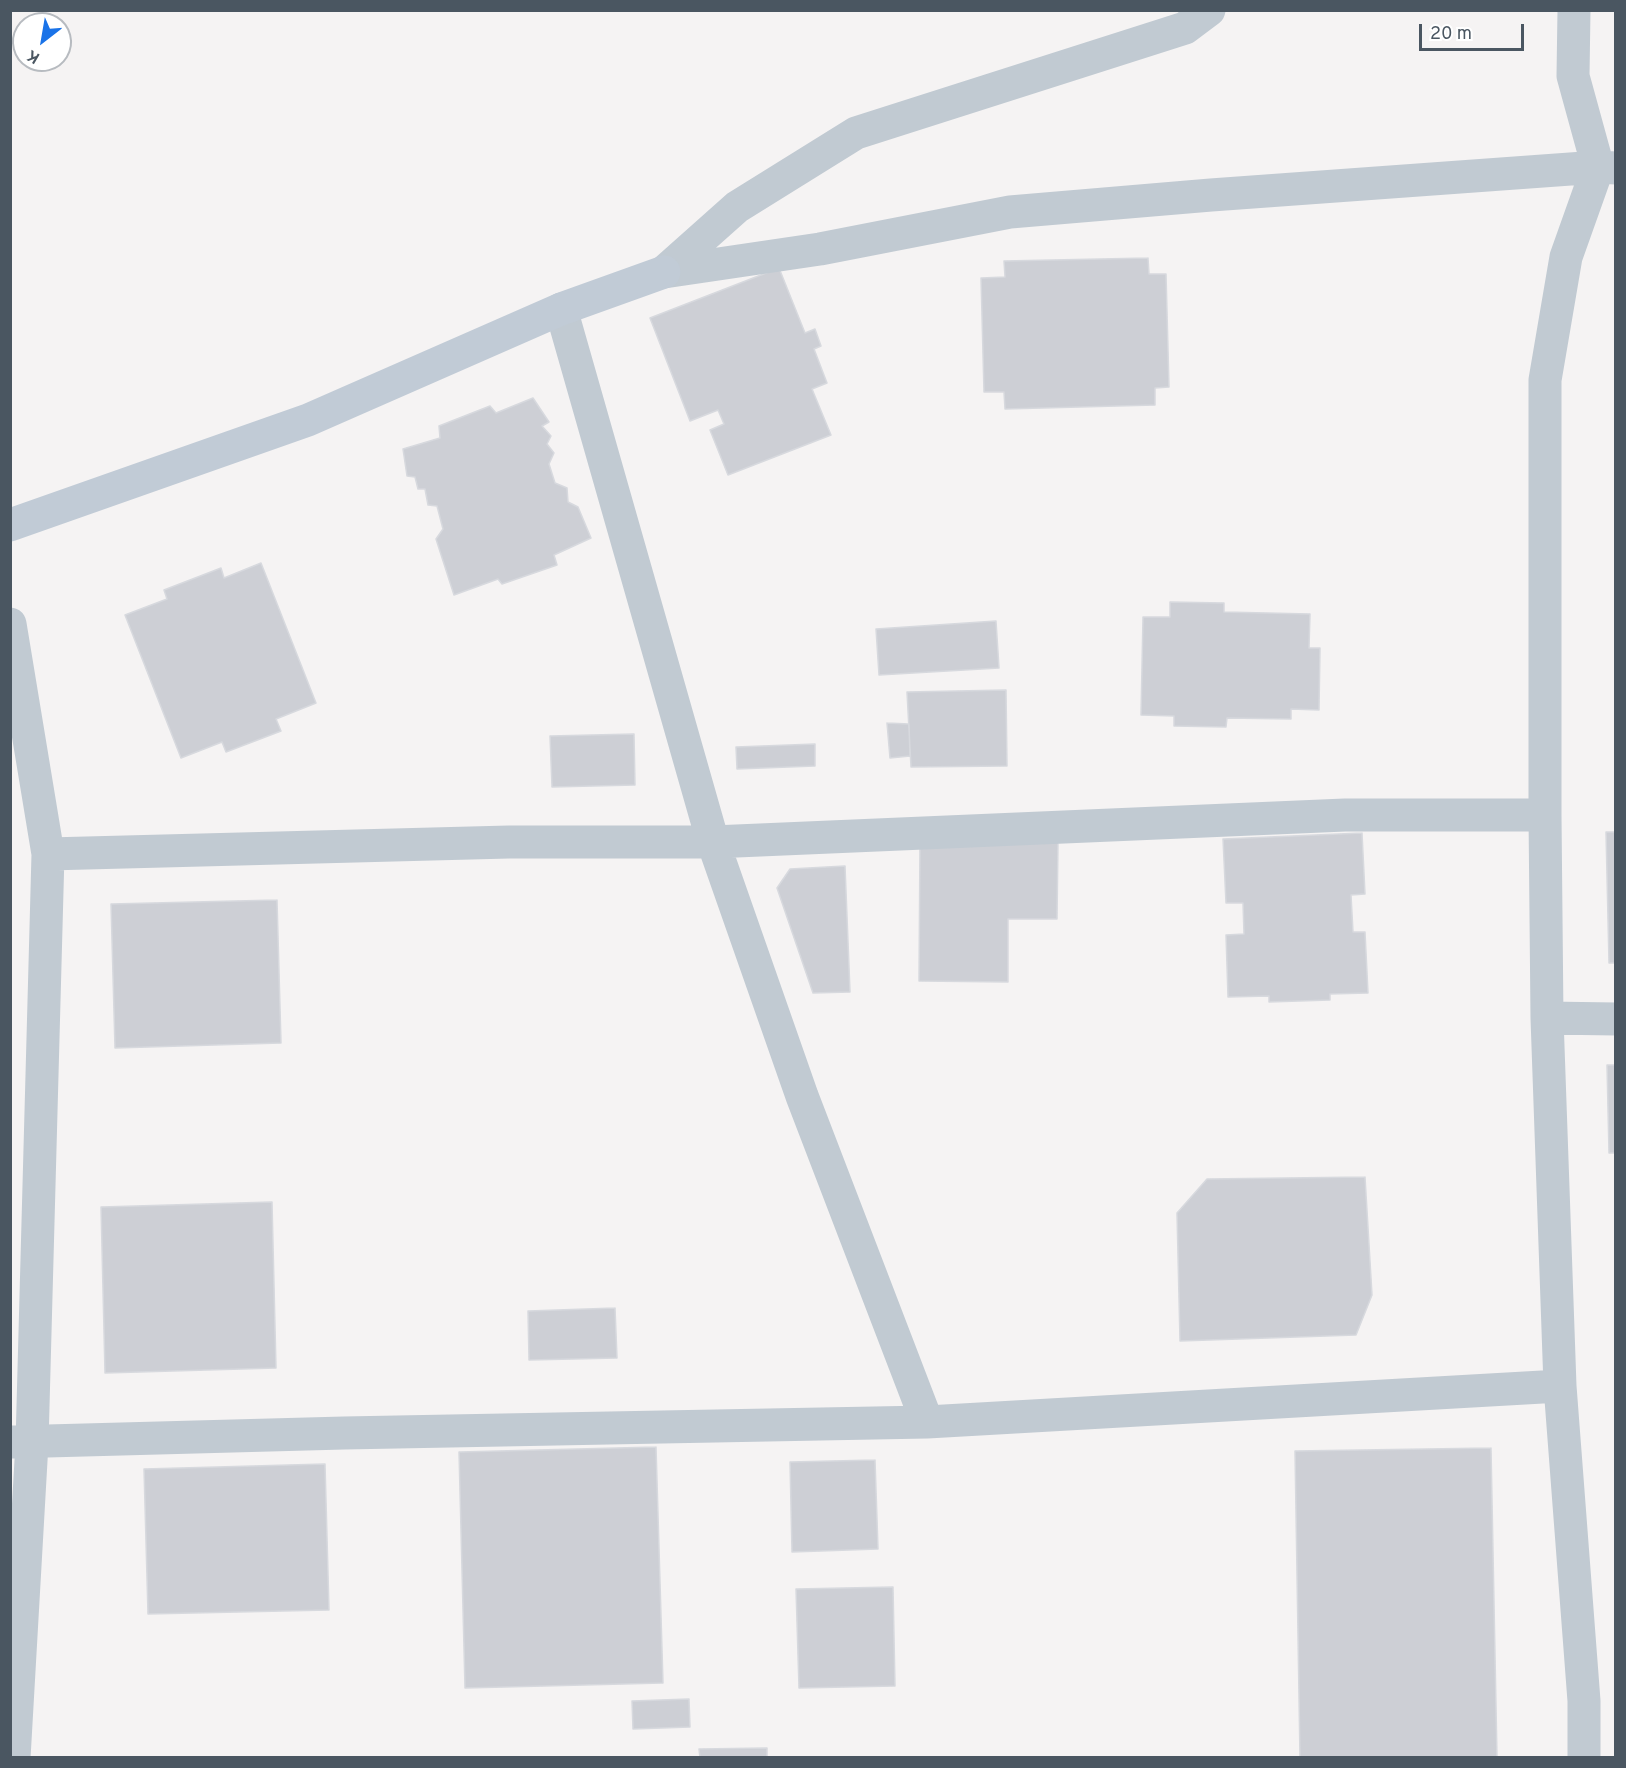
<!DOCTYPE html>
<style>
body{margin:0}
#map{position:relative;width:1626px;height:1768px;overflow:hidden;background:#f5f3f3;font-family:Overpass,sans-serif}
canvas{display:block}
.frame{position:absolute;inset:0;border:12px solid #4a5661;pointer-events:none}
.north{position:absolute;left:12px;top:12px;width:60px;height:60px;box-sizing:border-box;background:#fff;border:2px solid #b7bbc0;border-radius:50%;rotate:211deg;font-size:16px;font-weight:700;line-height:24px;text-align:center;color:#4a5661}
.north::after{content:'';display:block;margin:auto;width:21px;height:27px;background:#1a73e8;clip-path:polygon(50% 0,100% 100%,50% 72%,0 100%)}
.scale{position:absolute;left:1419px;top:24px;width:105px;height:27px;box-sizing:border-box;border:3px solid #4a5661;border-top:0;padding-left:8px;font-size:18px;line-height:21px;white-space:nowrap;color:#4a5661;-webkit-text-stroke:4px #fff;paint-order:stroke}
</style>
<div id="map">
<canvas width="1626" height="1768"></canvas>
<div class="frame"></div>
<div class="north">K</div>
<div class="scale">20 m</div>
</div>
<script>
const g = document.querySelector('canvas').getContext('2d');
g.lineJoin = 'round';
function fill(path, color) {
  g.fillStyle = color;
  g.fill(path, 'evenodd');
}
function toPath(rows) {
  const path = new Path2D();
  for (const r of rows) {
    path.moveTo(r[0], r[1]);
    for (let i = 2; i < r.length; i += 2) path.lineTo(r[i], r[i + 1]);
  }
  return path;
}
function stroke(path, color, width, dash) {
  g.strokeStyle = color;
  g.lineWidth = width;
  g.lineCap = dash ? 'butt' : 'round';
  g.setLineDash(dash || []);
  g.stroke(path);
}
const building = toPath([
 [1148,258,1149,274,1166,274,1169,387,1155,388,1155,405,1005,409,1004,392,984,392,981,278,1005,277,1004,261,1148,258],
 [779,268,805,333,815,329,821,346,814,349,827,383,812,389,831,435,728,475,710,430,724,424,718,410,690,421,650,318,779,268],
 [533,398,549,422,542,426,551,436,547,444,554,453,549,464,555,483,567,488,568,502,578,507,591,538,554,555,557,565,502,584,498,579,454,595,436,539,443,529,437,506,428,505,425,489,418,489,415,477,407,476,403,449,440,438,439,426,490,406,496,413,533,398],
 [261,563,316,703,276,719,281,731,226,752,222,742,181,758,125,615,167,599,164,590,221,568,224,578,261,563],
 [1170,602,1224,603,1224,612,1310,614,1309,648,1320,648,1319,710,1291,709,1291,719,1227,718,1226,727,1174,726,1174,716,1141,715,1143,617,1170,617,1170,602],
 [996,621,999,668,879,675,876,629,996,621],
 [1006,690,1007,766,911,767,907,692,1006,690],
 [887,723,909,724,910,756,890,758,887,723],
 [634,734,635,785,552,787,550,736,634,734],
 [815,744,815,766,737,769,736,747,815,744],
 [1606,832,1616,832,1616,963,1609,963,1606,832],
 [1362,833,1365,894,1351,895,1353,932,1365,932,1368,993,1330,994,1330,1000,1269,1002,1269,996,1228,997,1226,935,1244,934,1243,903,1226,903,1223,839,1362,833],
 [920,840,1058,842,1057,919,1008,919,1008,982,919,981,920,840],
 [845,866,850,992,813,993,777,888,790,869,845,866],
 [277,900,281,1043,115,1048,111,904,277,900],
 [1607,1065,1616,1065,1616,1153,1609,1153,1607,1065],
 [1365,1177,1372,1295,1356,1335,1180,1341,1177,1213,1207,1179,1365,1177],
 [272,1202,276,1368,105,1373,101,1207,272,1202],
 [615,1308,617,1358,529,1360,528,1311,615,1308],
 [656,1447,663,1683,465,1688,459,1452,656,1447],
 [1491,1448,1497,1758,1300,1758,1295,1451,1491,1448],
 [875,1460,878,1549,792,1552,790,1462,875,1460],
 [325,1464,329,1610,148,1614,144,1469,325,1464],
 [893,1587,895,1686,799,1688,796,1589,893,1587],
 [689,1699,690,1727,633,1729,632,1701,689,1699],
 [767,1748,767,1758,700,1758,699,1749,767,1748]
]);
fill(building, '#cdcfd5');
stroke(building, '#d7d9de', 1.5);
stroke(toPath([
 [1574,10,1573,76,1598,167,1566,257,1545,380,1545,815,1547,1018,1560,1386,1584,1701,1584,1758],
 [664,272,820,249,1010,212,1211,195,1598,167,1616,168],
 [664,272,737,207,856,133,1185,28,1209,10],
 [561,309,713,842,802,1096,927,1422],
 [10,624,48,854,32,1443,14,1758],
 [48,854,509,842,713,842,1345,815,1545,815],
 [1547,1018,1616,1019],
 [10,1442,344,1433,927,1422,1560,1386]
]), '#c1cad2', 33);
stroke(toPath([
 [10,525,308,420,561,309,664,272]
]), '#c1cbd6', 33);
</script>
